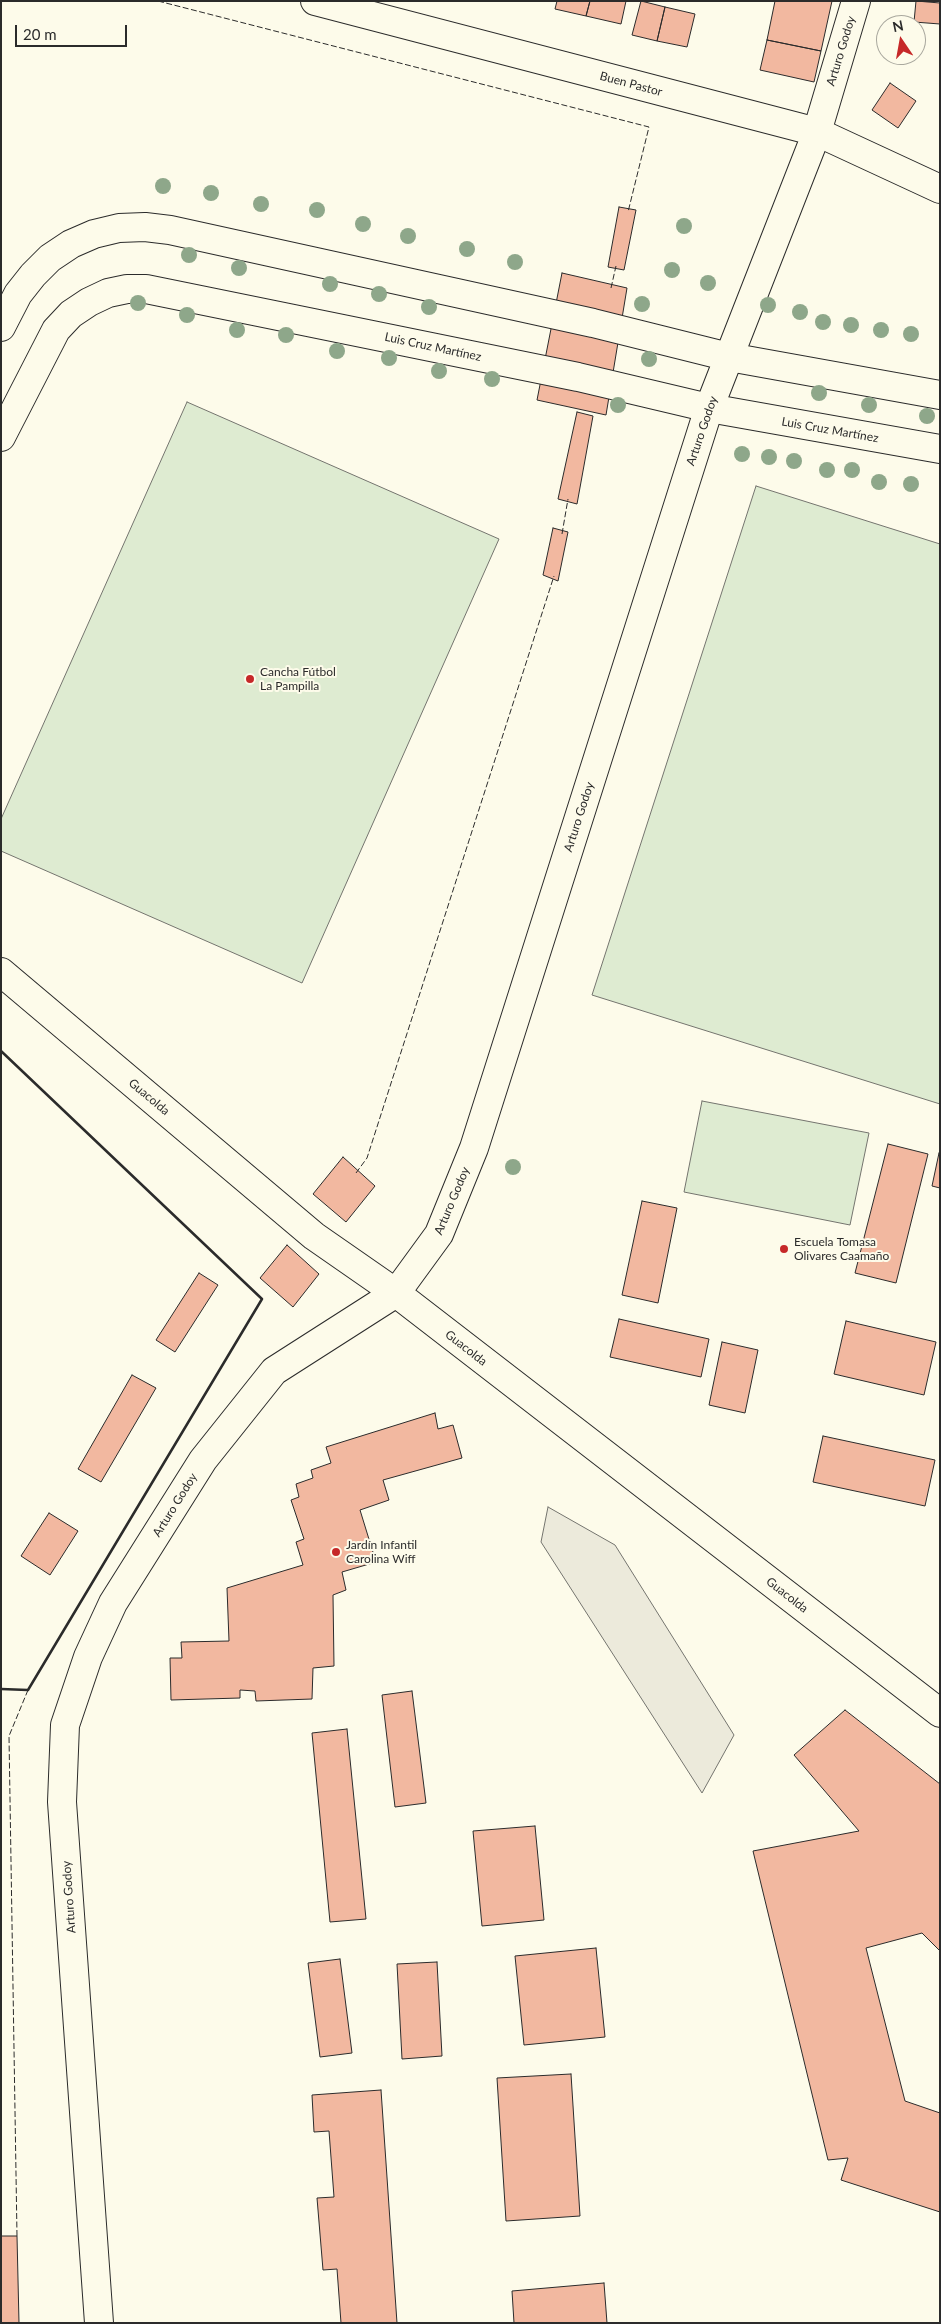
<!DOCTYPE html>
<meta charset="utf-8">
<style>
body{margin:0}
#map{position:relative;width:941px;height:2324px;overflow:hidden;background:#fdfbea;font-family:Lato,sans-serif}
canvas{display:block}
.frame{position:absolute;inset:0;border:2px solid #2b2b2b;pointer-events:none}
.north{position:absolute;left:876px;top:15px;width:50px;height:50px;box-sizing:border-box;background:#fdfbea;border:1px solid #a9a89e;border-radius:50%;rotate:348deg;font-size:14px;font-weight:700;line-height:20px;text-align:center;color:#2b2b2b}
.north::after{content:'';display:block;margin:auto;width:18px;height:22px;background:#c62828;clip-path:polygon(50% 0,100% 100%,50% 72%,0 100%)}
.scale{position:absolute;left:15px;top:25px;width:112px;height:22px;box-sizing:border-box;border:2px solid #2b2b2b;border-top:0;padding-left:6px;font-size:15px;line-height:18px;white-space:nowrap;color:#2b2b2b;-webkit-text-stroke:4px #fdfbea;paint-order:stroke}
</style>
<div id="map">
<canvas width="941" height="2324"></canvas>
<div class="frame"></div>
<div class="north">N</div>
<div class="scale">20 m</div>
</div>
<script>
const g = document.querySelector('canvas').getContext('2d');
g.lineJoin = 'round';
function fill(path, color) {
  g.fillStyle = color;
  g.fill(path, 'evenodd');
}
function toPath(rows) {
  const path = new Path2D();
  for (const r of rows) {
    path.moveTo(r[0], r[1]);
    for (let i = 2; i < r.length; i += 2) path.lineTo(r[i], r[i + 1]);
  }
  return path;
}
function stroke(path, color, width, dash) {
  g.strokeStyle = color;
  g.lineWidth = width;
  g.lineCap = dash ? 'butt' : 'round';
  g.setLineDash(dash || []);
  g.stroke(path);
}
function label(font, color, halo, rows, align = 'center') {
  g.font = font + ' Lato,sans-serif';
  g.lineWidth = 4;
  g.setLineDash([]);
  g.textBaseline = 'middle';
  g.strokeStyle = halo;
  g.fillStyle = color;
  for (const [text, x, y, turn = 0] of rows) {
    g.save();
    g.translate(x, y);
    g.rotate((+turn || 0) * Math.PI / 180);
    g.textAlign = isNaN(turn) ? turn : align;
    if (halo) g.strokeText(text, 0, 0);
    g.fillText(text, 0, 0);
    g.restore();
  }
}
const green = toPath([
 [187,402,499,539,302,983,1,851,1,819,187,402],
 [756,486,940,544,940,1104,592,995,756,486],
 [702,1101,869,1133,850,1225,684,1192,702,1101]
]);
fill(green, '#deebd1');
stroke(green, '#74746e', 1);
const parking = toPath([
 [548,1507,615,1545,734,1735,702,1793,541,1542,548,1507]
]);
fill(parking, '#eceadb');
stroke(parking, '#74746e', 1);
const building = toPath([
 [557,1,590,1,586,16,555,9,557,1],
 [590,1,626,1,621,24,586,16,590,1],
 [641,1,665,7,657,41,632,35,641,1],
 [775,1,832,1,821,51,767,40,775,1],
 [916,1,940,3,940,24,914,22,916,1],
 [665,7,695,14,687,47,657,41,665,7],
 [767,40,821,51,814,82,760,70,767,40],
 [890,83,916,101,898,128,872,110,890,83],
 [619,207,636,210,624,270,608,267,619,207],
 [562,273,627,288,606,415,537,400,562,273],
 [577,412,593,416,577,504,558,499,577,412],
 [553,528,568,532,558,581,543,575,553,528],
 [888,1144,928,1154,896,1283,855,1273,888,1144],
 [939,1153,940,1153,940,1188,932,1186,939,1153],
 [343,1157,375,1186,346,1222,313,1194,343,1157],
 [642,1201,677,1208,658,1303,622,1295,642,1201],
 [287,1245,319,1274,293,1307,260,1278,287,1245],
 [199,1273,218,1285,175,1352,156,1340,199,1273],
 [619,1319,709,1339,701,1377,610,1357,619,1319],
 [846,1321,936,1342,924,1395,834,1374,846,1321],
 [722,1342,758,1350,745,1413,709,1405,722,1342],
 [132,1375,156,1388,101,1482,78,1469,132,1375],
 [435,1413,438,1429,453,1425,462,1458,383,1480,389,1500,360,1510,376,1562,342,1572,346,1590,333,1595,334,1666,313,1668,312,1699,256,1701,255,1691,240,1690,240,1698,171,1700,170,1658,182,1658,181,1642,229,1641,227,1588,303,1565,296,1542,304,1539,291,1500,299,1497,296,1484,313,1478,311,1470,331,1463,326,1447,435,1413],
 [823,1436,935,1460,925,1506,813,1482,823,1436],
 [49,1513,78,1531,50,1575,21,1556,49,1513],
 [412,1691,426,1803,395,1807,382,1695,412,1691],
 [845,1710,940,1784,940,1951,922,1933,866,1948,905,2101,940,2113,940,2212,841,2180,848,2158,828,2160,753,1851,859,1831,794,1755,845,1710],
 [347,1729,366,1919,330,1922,312,1733,347,1729],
 [535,1826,544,1920,482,1926,473,1831,535,1826],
 [596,1948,605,2037,524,2045,515,1956,596,1948],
 [340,1959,352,2053,320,2057,308,1963,340,1959],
 [437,1962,442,2056,402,2059,397,1964,437,1962],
 [571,2074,580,2216,506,2221,497,2078,571,2074],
 [381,2090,397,2323,341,2323,337,2269,323,2270,317,2198,334,2197,329,2131,314,2132,312,2095,381,2090],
 [1,2236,17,2236,19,2323,1,2323,1,2236],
 [604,2283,607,2323,514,2323,512,2291,604,2283]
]);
fill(building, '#f2b8a0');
stroke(building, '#2b2b2b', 1);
const minor = toPath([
 [315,1,817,132,940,189],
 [1,327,18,294,33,275,50,258,71,244,94,234,119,228,145,227,170,230,593,323,729,357,940,395],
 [1,437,56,330,71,314,89,302,108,293,127,289,146,289,578,377,709,408,940,449],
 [1,972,314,1236,396,1293,274,1371,203,1460,113,1603,88,1657,65,1725,62,1802,99,2323]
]);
const tertiary = toPath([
 [856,1,817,132,709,408,474,1148,439,1234,396,1293,940,1713]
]);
stroke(minor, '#2b2b2b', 30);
stroke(tertiary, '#2b2b2b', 30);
stroke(minor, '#fdfbea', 28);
stroke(tertiary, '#fdfbea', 28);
stroke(toPath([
 [158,1,649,127,628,212],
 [611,288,616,266],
 [562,534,568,499],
 [356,1173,367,1158,554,576],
 [17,2236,9,1736,28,1690]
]), '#2b2b2b', 1, [6, 2.5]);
stroke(toPath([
 [1,1051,262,1299,28,1690,1,1689]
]), '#2b2b2b', 2.5);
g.fillStyle = '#8ea78a';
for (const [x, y] of [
 [163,186],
 [211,193],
 [261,204],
 [317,210],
 [363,224],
 [684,226],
 [408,236],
 [467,249],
 [189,255],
 [515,262],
 [239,268],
 [672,270],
 [708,283],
 [330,284],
 [379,294],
 [138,303],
 [642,304],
 [768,305],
 [429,307],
 [800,312],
 [187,315],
 [823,322],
 [851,325],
 [237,330],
 [881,330],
 [911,334],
 [286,335],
 [337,351],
 [389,358],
 [649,359],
 [439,371],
 [492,379],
 [819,393],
 [618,405],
 [869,405],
 [927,416],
 [742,454],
 [769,457],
 [794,461],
 [827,470],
 [852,470],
 [879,482],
 [911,484],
 [513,1167]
]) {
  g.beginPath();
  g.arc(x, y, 8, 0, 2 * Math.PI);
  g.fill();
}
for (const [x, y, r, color] of [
 [250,679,5,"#c62828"],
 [784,1249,5,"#c62828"],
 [336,1552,5,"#c62828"]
]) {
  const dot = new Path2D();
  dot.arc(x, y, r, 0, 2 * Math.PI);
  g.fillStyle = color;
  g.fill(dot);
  stroke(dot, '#fdfbea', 2);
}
label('12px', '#2b2b2b', '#fdfbea', [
 ["Arturo Godoy",841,51,-73],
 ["Buen Pastor",631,84,15],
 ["Luis Cruz Martínez",433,347,12],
 ["Luis Cruz Martínez",830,430,10],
 ["Arturo Godoy",702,431,-71],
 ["Arturo Godoy",579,817,-72],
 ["Guacolda",149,1097,40],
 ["Arturo Godoy",452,1201,-67],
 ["Guacolda",466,1348,38],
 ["Arturo Godoy",175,1505,-58],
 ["Guacolda",787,1595,38],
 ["Arturo Godoy",69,1897,-94]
]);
label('12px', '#2b2b2b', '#fdfbea', [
 ["Cancha Fútbol",260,672],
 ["La Pampilla",260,686],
 ["Escuela Tomasa",794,1242],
 ["Olivares Caamaño",794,1256],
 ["Jardín Infantil",346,1545],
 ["Carolina Wiff",346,1559]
], 'left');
</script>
